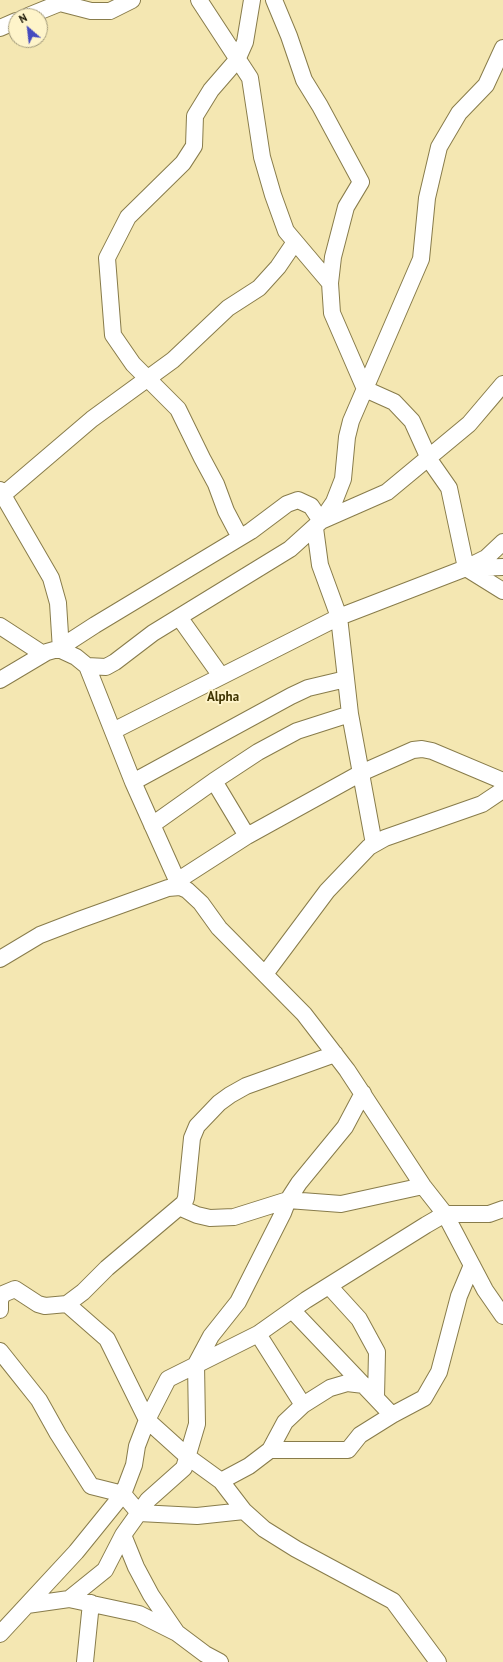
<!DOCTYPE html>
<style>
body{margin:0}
#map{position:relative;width:503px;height:1662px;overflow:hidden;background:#f4e7b2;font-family:"PT Sans",sans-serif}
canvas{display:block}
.north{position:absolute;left:8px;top:8px;width:40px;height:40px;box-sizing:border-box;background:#fef4ca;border:1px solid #a29a7a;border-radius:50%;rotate:332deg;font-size:11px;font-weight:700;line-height:16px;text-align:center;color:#181302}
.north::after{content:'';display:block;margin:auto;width:14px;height:18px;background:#454abf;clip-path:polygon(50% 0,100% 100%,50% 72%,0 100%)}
</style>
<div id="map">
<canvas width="503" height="1662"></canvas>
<div class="north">N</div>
</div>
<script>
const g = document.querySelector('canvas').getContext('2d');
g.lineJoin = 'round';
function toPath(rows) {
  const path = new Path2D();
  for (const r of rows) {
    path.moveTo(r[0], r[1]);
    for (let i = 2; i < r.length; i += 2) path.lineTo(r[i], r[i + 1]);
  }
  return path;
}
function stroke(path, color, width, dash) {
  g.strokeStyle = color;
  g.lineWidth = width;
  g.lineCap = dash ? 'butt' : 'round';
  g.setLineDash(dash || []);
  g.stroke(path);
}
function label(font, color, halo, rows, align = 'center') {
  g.font = font + ' "PT Sans",sans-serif';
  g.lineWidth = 3.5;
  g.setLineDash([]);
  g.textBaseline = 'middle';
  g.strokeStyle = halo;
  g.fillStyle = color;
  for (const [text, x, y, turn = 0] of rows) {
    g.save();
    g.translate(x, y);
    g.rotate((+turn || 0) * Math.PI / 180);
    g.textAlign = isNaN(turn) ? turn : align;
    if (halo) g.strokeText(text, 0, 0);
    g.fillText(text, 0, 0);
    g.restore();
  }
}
const minor = toPath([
 [199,0,250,78,262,157,273,195,286,231,330,283],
 [274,0,289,36,304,80,320,106,361,182,346,207,333,257,330,283,332,313,365,389,394,402,412,421,426,452],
 [28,16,60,3,91,11,110,11,132,0],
 [0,28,16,21],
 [428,458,449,488,466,568,503,591],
 [0,490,51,578,58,603,61,650],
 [3,495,92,419,173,360,228,308,259,288,278,267,295,242],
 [315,528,320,565,339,617,350,714,374,844],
 [236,530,226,511,216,484,202,458,178,409,133,364,113,335,107,258,128,217,183,163,194,146,195,116,211,90,237,60,245,42,252,0],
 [471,568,503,567],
 [179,617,221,676],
 [0,626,43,654],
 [61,647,95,625,251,531,287,504,298,500,311,506,321,521,387,492,469,424,503,384],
 [87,666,133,782,180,887],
 [0,680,47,652,54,650,61,650,76,657,87,666,106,667,115,662,153,633,290,549,321,521,334,502,343,479,347,437,351,421,421,259,427,198,439,147,459,113,486,85,503,48],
 [113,731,339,617,466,568,486,558,503,542],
 [214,781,247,836],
 [133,782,291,696,308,688,346,679],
 [152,825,214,781,258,752,297,731,350,714],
 [177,881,247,836,361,773,413,750,422,749,432,751,503,781],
 [0,959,40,935,79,920,168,888,180,887,187,890,201,903,219,928,304,1014,347,1070,423,1186,445,1214,485,1290,503,1316],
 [265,974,327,891,369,847,385,838,482,804,503,790],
 [181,1208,197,1215,210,1218,234,1217,288,1200,341,1204,423,1186],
 [472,1265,459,1296,439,1372,424,1398,392,1415,360,1435,348,1450,270,1450,249,1466,221,1481,188,1457,147,1420,168,1379,258,1334,306,1300,426,1225,445,1214,489,1214,503,1209],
 [329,1286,359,1319,377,1352,376,1397],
 [0,1310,0,1300,3,1294,15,1289,38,1304,45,1306,67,1304,83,1292,107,1268,184,1203,186,1198,192,1138,197,1126,219,1103,230,1095,246,1086,335,1054],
 [292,1310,392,1415],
 [258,1334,303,1405,330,1388,347,1383,364,1385],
 [0,1351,39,1400,58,1434,91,1486,123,1494,139,1513,197,1516,244,1511,264,1529,296,1549,393,1601,438,1662],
 [270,1450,285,1422,303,1405],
 [221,1481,244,1511],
 [69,1599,139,1614,177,1633,205,1654,220,1662],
 [27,1605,69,1599,105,1570,123,1535],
 [177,1633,151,1595,136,1567,123,1535,148,1500,184,1468,197,1424,196,1364,211,1336,238,1302,283,1213,288,1200,299,1183,345,1127,363,1093],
 [0,1634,76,1552,123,1494,134,1465,137,1446,147,1420,107,1339,67,1304],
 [85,1662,91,1603]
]);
stroke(minor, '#887c4b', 18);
stroke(minor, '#fff', 16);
label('bold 13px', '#3f3400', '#fef4ca', [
 ["Alpha",223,697]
]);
</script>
